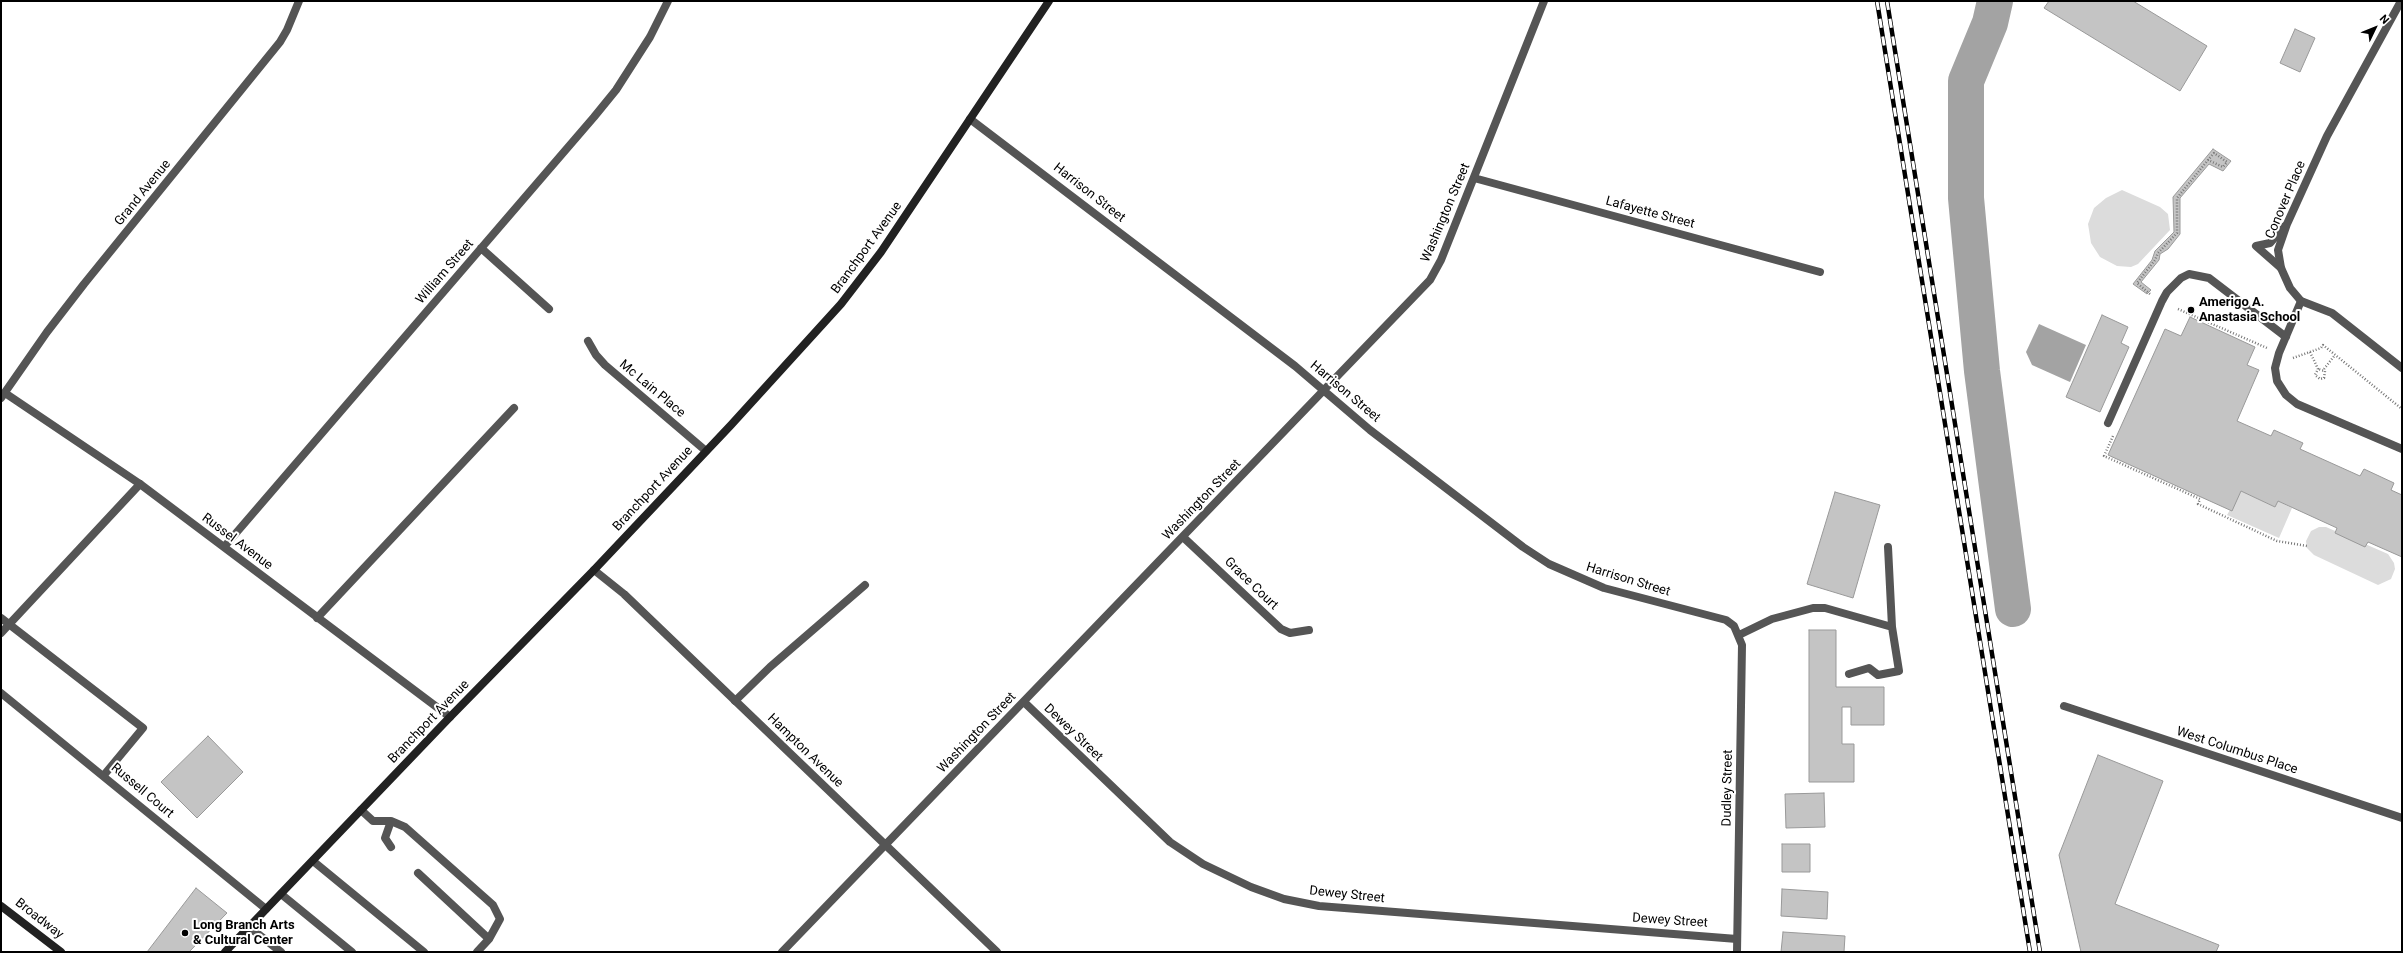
<!DOCTYPE html>
<style>
body{margin:0}
#map{position:relative;width:2403px;height:953px;overflow:hidden;background:#fff;font-family:Roboto,sans-serif}
canvas{display:block}
.frame{position:absolute;inset:0;border:2px solid #000;pointer-events:none}
.north{position:absolute;left:2355px;top:8px;width:40px;height:40px;-webkit-text-stroke:3px #fff;paint-order:stroke;rotate:47deg;font-size:11px;font-weight:700;line-height:16px;text-align:center;color:#000}
.north::after{content:'';display:block;margin:auto;width:14px;height:18px;background:#000;clip-path:polygon(50% 0,100% 100%,50% 72%,0 100%)}
</style>
<div id="map">
<canvas width="2403" height="953"></canvas>
<div class="frame"></div>
<div class="north">N</div>
</div>
<script>
const g = document.querySelector('canvas').getContext('2d');
g.lineJoin = 'round';
function fill(path, color) {
  g.fillStyle = color;
  g.fill(path, 'evenodd');
}
function toPath(rows) {
  const path = new Path2D();
  for (const r of rows) {
    path.moveTo(r[0], r[1]);
    for (let i = 2; i < r.length; i += 2) path.lineTo(r[i], r[i + 1]);
  }
  return path;
}
function stroke(path, color, width, dash) {
  g.strokeStyle = color;
  g.lineWidth = width;
  g.lineCap = dash ? 'butt' : 'round';
  g.setLineDash(dash || []);
  g.stroke(path);
}
function label(font, color, halo, rows, align = 'center') {
  g.font = font + ' Roboto,sans-serif';
  g.lineWidth = 4;
  g.setLineDash([]);
  g.textBaseline = 'middle';
  g.strokeStyle = halo;
  g.fillStyle = color;
  for (const [text, x, y, turn = 0] of rows) {
    g.save();
    g.translate(x, y);
    g.rotate((+turn || 0) * Math.PI / 180);
    g.textAlign = isNaN(turn) ? turn : align;
    if (halo) g.strokeText(text, 0, 0);
    g.fillText(text, 0, 0);
    g.restore();
  }
}
fill(toPath([
 [2122,190,2160,207,2168,214,2170,230,2138,264,2131,267,2117,266,2100,257,2091,243,2089,230,2088,224,2094,208,2106,198],
 [2241,491,2275,507,2278,501,2292,508,2279,538,2227,515],
 [2319,527,2326,527,2388,554,2394,563,2395,569,2391,579,2378,585,2314,555,2307,548,2306,541,2311,531]
]), '#dcdcdc');
fill(toPath([
 [2039,324,2086,345,2070,382,2032,365,2026,352]
]), '#a3a3a3');
stroke(toPath([
 [1995,1,1990,23,1966,81,1966,198,1982,371,2013,609]
]), '#a3a3a3', 36);
const building = toPath([
 [2049,1,2133,1,2207,46,2180,91,2044,8,2049,1],
 [2295,29,2315,38,2300,72,2280,63,2295,29],
 [2213,149,2231,161,2223,171,2209,164,2180,198,2180,234,2168,249,2160,254,2159,260,2141,282,2151,290,2147,294,2133,284,2152,260,2155,251,2174,232,2173,197,2213,149],
 [2102,315,2128,327,2121,343,2129,347,2100,412,2066,397,2102,315],
 [2190,317,2255,347,2247,365,2259,370,2237,421,2271,436,2274,430,2303,443,2300,449,2360,476,2364,469,2394,483,2391,490,2402,495,2402,557,2368,542,2365,547,2335,533,2337,528,2278,501,2275,507,2241,491,2232,511,2108,455,2165,329,2181,336,2190,317],
 [1835,492,1880,505,1853,598,1807,584,1835,492],
 [1809,630,1836,630,1836,687,1884,687,1884,725,1851,725,1851,707,1842,707,1842,744,1854,744,1854,782,1809,782,1809,630],
 [208,736,243,772,197,818,161,782,208,736],
 [2098,755,2163,781,2115,904,2219,945,2216,952,2081,952,2059,855,2098,755],
 [1824,793,1825,827,1786,828,1785,794,1824,793],
 [1782,844,1810,844,1810,872,1782,872,1782,844],
 [196,888,227,913,189,952,147,952,196,888],
 [1782,889,1828,892,1827,919,1781,916,1782,889],
 [1783,932,1845,936,1844,952,1781,952,1783,932]
]);
fill(building, '#c4c4c4');
stroke(building, '#999', 1);
stroke(toPath([
 [2150,294,2137,283,2155,260,2158,253,2177,233,2177,198,2208,160,2214,153,2227,162,2223,167,2208,160],
 [2178,309,2267,348],
 [2310,352,2318,369,2315,375,2320,379,2324,378,2325,371,2318,369],
 [2293,358,2321,348,2323,345,2402,409],
 [2324,369,2335,355],
 [2113,436,2104,456,2200,499,2198,504,2277,541,2307,546]
]), '#777', 2.5, [1, 2]);
stroke(toPath([
 [2281,268,2256,246,2270,243,2285,226],
 [2301,301,2279,353,2275,368,2277,381,2286,395,2297,404,2402,449],
 [2108,423,2162,301,2167,292,2181,278,2189,274,2209,278,2286,337],
 [1888,547,1892,627],
 [1,618,143,728,104,775],
 [1,633,140,484],
 [1739,635,1772,619,1813,608,1825,608,1892,627,1899,671,1878,675,1869,668,1849,674],
 [735,701,770,667,865,585],
 [361,810,373,821,391,821,405,827,493,905,500,919,489,939,477,952],
 [391,821,385,838,391,847],
 [313,861,424,952],
 [418,873,489,939],
 [281,894,352,952],
 [249,927,281,952]
]), '#555', 8);
stroke(toPath([
 [2401,1,2327,136,2287,224,2278,250,2281,268,2290,288,2301,301,2332,313,2402,368],
 [970,119,1295,366,1370,430,1523,547,1549,564,1604,588,1726,620,1734,626,1742,645,1737,952],
 [1474,178,1820,272],
 [481,248,549,309],
 [588,341,596,355,605,365,706,451],
 [5,393,140,484,450,717],
 [1,398,47,332,84,284,280,42,287,30,299,1],
 [1183,537,1281,629,1290,633,1309,630],
 [224,547,594,117,616,90,650,37,668,1],
 [594,570,624,594,997,952],
 [317,618,514,408],
 [1,693,266,909],
 [1024,702,1170,842,1203,864,1251,887,1284,899,1319,906,1737,939],
 [2064,706,2402,818],
 [782,952,1430,280,1441,260,1544,1]
]), '#555', 8);
stroke(toPath([
 [1,906,61,952],
 [225,952,450,717,594,570,731,425,841,304,881,252,1049,1]
]), '#222', 8);
const rail = toPath([
 [1877,1,2030,952],
 [1887,1,2040,952]
]);
stroke(rail, '#000', 4.5);
stroke(rail, '#fff', 3, [9]);
for (const [x, y, r, color] of [
 [2191,310,4,"#000"],
 [185,933,4,"#000"]
]) {
  const dot = new Path2D();
  dot.arc(x, y, r, 0, 2 * Math.PI);
  g.fillStyle = color;
  g.fill(dot);
  stroke(dot, '#fff', 1.5);
}
label('13px', '#000', '#fff', [
 ["Grand Avenue",143,193,-51],
 ["Harrison Street",1089,193,38],
 ["Conover Place",2286,200,-67],
 ["Washington Street",1446,213,-67],
 ["Lafayette Street",1650,213,15],
 ["Branchport Avenue",867,248,-54],
 ["William Street",445,272,-49],
 ["Mc Lain Place",652,389,40],
 ["Harrison Street",1345,392,40],
 ["Branchport Avenue",653,489,-47],
 ["Washington Street",1202,500,-46],
 ["Russel Avenue",237,542,37],
 ["Harrison Street",1628,580,17],
 ["Grace Court",1251,584,44],
 ["Branchport Avenue",429,722,-46],
 ["Washington Street",977,733,-46],
 ["Dewey Street",1073,733,44],
 ["Hampton Avenue",805,751,44],
 ["West Columbus Place",2237,751,18],
 ["Dudley Street",1728,788,-89],
 ["Russell Court",142,791,40],
 ["Dewey Street",1347,895,6],
 ["Broadway",39,919,38],
 ["Dewey Street",1670,921,4]
]);
label('bold 13px', '#000', '#fff', [
 ["Amerigo A.",2199,303],
 ["Anastasia School",2199,318],
 ["Long Branch Arts",193,926],
 ["& Cultural Center",193,941]
], 'left');
</script>
